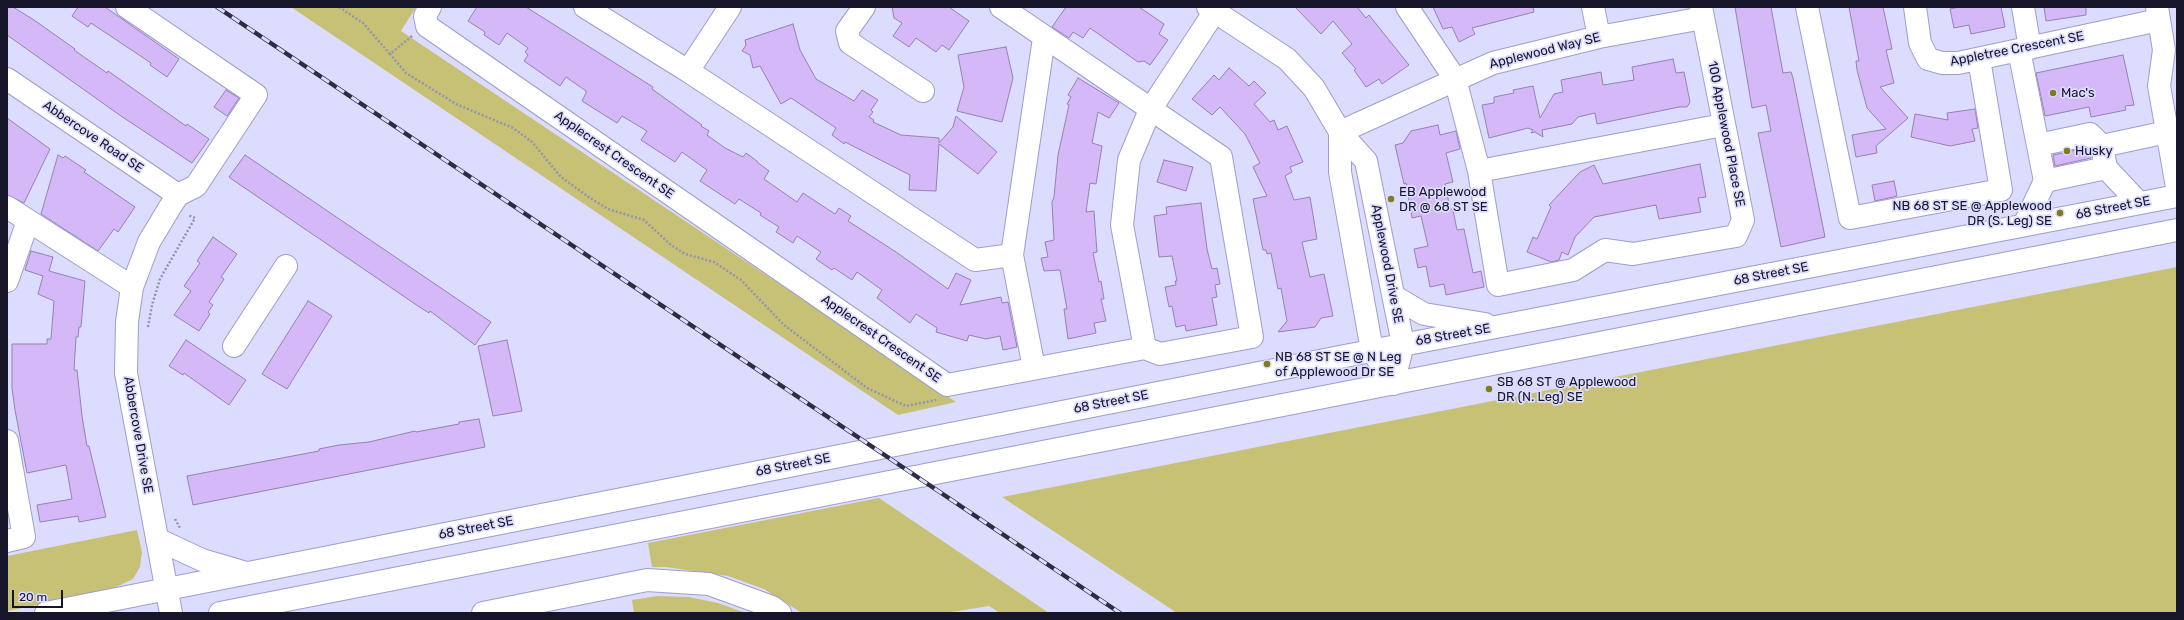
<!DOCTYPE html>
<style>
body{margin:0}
#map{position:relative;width:2184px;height:620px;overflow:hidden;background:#dcdcfe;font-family:Rubik,sans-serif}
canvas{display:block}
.frame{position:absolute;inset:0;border:8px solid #161529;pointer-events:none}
.scale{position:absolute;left:12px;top:590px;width:51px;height:18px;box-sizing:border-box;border:2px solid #161529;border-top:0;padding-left:5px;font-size:12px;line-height:14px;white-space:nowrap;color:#161529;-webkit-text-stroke:3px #dcdcfe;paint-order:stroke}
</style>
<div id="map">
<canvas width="2184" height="620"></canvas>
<div class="frame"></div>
<div class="scale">20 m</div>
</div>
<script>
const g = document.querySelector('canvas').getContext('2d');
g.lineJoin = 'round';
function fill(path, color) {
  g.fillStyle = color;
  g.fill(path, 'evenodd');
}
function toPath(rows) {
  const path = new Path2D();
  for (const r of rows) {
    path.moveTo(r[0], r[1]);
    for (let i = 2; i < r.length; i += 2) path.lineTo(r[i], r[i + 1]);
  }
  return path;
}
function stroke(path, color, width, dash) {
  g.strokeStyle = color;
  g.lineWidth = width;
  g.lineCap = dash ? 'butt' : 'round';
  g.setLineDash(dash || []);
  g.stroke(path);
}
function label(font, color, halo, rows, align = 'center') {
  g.font = font + ' Rubik,sans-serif';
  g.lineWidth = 3.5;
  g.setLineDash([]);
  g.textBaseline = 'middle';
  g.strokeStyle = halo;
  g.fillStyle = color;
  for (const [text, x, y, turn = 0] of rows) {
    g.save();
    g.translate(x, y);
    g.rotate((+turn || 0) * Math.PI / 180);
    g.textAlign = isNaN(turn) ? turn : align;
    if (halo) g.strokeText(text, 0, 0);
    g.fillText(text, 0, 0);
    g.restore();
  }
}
fill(toPath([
 [291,7,416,7,401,31,956,402,898,415],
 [2177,267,2177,613,1177,613,1002,497],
 [879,498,1049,613,1000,613,989,606,945,613,802,613,764,589,728,576,666,567,652,567,648,543],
 [137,530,142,552,140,567,133,579,105,592,7,611,7,556],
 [657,596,689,597,718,603,746,613,634,613,632,600]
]), '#c7c175');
const building = toPath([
 [7,7,13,7,34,20,75,49,74,50,107,73,108,71,186,126,187,124,209,139,192,163,121,116,7,35,7,7],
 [78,7,105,7,179,59,167,77,150,65,151,63,91,23,88,27,72,16,78,7],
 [477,7,526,7,653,87,652,89,702,125,701,126,709,131,707,135,725,148,743,157,746,153,757,161,757,162,769,171,764,179,797,202,803,193,835,214,839,208,851,216,848,221,896,252,948,289,956,273,971,280,960,305,1001,297,1002,303,1008,302,1017,347,1003,350,1000,336,986,339,969,335,967,341,936,332,937,328,916,314,910,323,877,298,882,290,857,272,852,280,834,268,832,270,816,259,821,252,797,236,793,243,776,232,779,227,760,215,761,213,739,199,735,204,700,181,707,170,682,152,675,162,641,140,647,131,622,116,617,123,582,101,586,93,586,91,566,77,560,86,524,61,528,55,525,52,528,48,507,33,499,45,484,35,485,32,468,21,477,7],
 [892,7,949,7,969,21,949,50,942,45,936,52,916,38,909,47,893,36,902,23,894,18,892,7],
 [1066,7,1139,7,1164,24,1159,34,1168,40,1150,65,1144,61,1138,62,1090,28,1083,38,1073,32,1069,38,1052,27,1066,7],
 [1295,7,1357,7,1366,18,1369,15,1409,65,1382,84,1379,79,1366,87,1354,70,1356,69,1342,53,1352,44,1333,21,1321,34,1295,7],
 [1433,7,1533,7,1534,12,1472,28,1475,34,1459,42,1452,27,1443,29,1433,7],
 [1735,7,1771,7,1783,73,1791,72,1793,78,1825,237,1781,247,1758,133,1771,131,1766,105,1752,108,1735,7],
 [1849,7,1883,7,1892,49,1886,50,1894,83,1880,87,1908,118,1876,146,1877,153,1856,157,1852,135,1886,129,1867,108,1857,70,1856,61,1859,61,1849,7],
 [1959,7,2001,7,2005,27,1971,34,1969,25,1954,28,1950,9,1959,7],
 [2044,7,2086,7,2086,15,2046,21,2044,7],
 [793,24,800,50,816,79,854,101,862,90,878,100,871,110,873,112,869,117,874,120,873,122,901,135,939,138,939,143,953,127,956,116,997,152,978,174,939,144,936,191,909,190,910,175,845,142,844,144,832,135,836,128,791,98,781,104,760,66,753,68,750,55,742,51,746,45,745,40,793,24],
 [1006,47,1013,78,1002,122,957,111,964,87,958,55,1006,47],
 [2123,55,2134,105,2125,106,2126,110,2091,117,2089,107,2045,116,2036,73,2123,55],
 [1673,59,1676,73,1684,72,1690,102,1687,107,1679,107,1597,124,1595,113,1578,117,1572,124,1542,130,1543,137,1535,132,1531,133,1533,130,1528,128,1489,138,1482,105,1494,103,1494,97,1514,93,1513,90,1533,86,1540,118,1554,94,1563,92,1561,80,1601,72,1603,85,1634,80,1632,67,1673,59],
 [1229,68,1249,86,1254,81,1266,93,1254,104,1270,122,1274,120,1278,130,1287,126,1303,162,1290,167,1292,172,1285,176,1294,200,1310,197,1317,239,1302,242,1310,277,1324,274,1333,316,1321,318,1315,327,1278,332,1287,321,1281,288,1278,289,1271,253,1267,254,1266,250,1263,250,1253,199,1267,196,1253,167,1260,163,1245,134,1220,107,1212,115,1192,99,1214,75,1219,80,1229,68],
 [1078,78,1119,103,1109,118,1098,112,1092,143,1102,146,1096,184,1090,183,1086,212,1094,211,1097,252,1093,253,1099,282,1101,281,1104,299,1101,299,1106,321,1094,323,1096,333,1068,339,1064,309,1067,309,1060,270,1044,271,1041,258,1048,257,1045,242,1054,240,1052,202,1054,197,1058,155,1069,105,1067,104,1071,97,1068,95,1078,78],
 [226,90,239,98,227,116,214,107,226,90],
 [1975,109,1978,128,1972,129,1975,141,1950,146,1911,137,1915,114,1948,120,1947,113,1975,109],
 [7,118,50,149,24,203,7,195,7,118],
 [1438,125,1440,135,1456,131,1460,149,1446,153,1453,182,1445,184,1450,208,1453,210,1457,230,1464,229,1473,273,1481,271,1484,287,1446,295,1444,284,1430,287,1426,266,1418,268,1414,249,1428,246,1421,216,1412,218,1406,183,1404,184,1395,145,1403,143,1411,131,1438,125],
 [2086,148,2090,152,2091,158,2055,166,2053,155,2086,148],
 [58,155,63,158,65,156,86,170,84,172,135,207,118,232,114,229,98,251,41,214,58,155],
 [245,155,491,322,475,345,430,311,429,313,418,306,233,180,229,177,245,155],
 [1164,160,1193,167,1186,191,1157,182,1164,160],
 [1700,164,1706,197,1698,198,1701,212,1659,219,1656,205,1594,217,1575,237,1568,255,1562,252,1559,260,1551,262,1527,252,1533,237,1537,239,1551,207,1549,205,1580,172,1594,165,1603,184,1700,164],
 [1894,181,1897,196,1875,201,1872,185,1894,181],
 [1201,203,1207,249,1212,269,1217,268,1220,284,1215,285,1217,297,1212,298,1217,325,1186,331,1185,325,1176,327,1172,306,1169,307,1165,287,1176,285,1175,281,1177,281,1172,256,1159,257,1154,216,1167,214,1166,207,1201,203],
 [213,237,237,254,221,277,224,279,209,302,213,305,208,312,210,314,199,331,174,315,191,291,184,286,200,263,197,261,213,237],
 [31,251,53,257,49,271,85,281,81,327,79,327,78,337,76,337,74,370,77,370,82,416,87,446,89,446,106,517,79,522,78,516,40,522,37,505,72,499,66,465,27,473,15,410,12,388,12,344,47,344,47,339,51,339,54,301,38,294,43,276,25,270,31,251],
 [308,301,332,316,287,389,262,374,308,301],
 [186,340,246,380,229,405,184,373,183,375,169,366,186,340],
 [507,340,522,411,493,416,478,346,507,340],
 [479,419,485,447,193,505,187,476,319,451,319,449,339,445,369,442,415,431,416,432,459,424,459,422,479,419]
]);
fill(building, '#d4b8f7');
stroke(building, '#9681b2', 1);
const minor = toPath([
 [127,7,256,95,196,186,178,195,170,207,149,242,132,287,127,322,126,373,171,613],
 [430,7,425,16,427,26,947,385,1145,348,1122,225,1129,160,1150,110,1215,11],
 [585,7,688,71,975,260,1012,255],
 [864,7,847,31,850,43,923,91],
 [1001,7,1221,157,1252,337,1160,354,1145,348],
 [1208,7,1287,59,1314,88,1340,132,1366,161,1403,344,1393,384],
 [1407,7,1455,79,1479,171,1498,285,1573,270,1605,250,1633,254,1736,236,1743,220,1701,7],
 [1593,7,1599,37],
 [1807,7,1850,218,2001,190,1979,59],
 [1915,7,1920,43,1928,59,1942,63,1958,63,2159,20],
 [2023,7,2030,48],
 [2157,7,2164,50,2159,86,2177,187],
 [2019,50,2045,181],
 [688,71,730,7],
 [7,79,178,195],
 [1340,132,1493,63,1599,37,1703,18],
 [1340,132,1340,172,1372,350,1393,384],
 [2038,145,2090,134,2102,146],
 [2106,168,2102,146,2167,132],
 [1479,171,1723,125],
 [7,207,132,287],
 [2024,225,2045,181,2106,168,2139,203],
 [7,281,28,221],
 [234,346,286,266],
 [1034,368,1012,255,1044,38],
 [7,441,24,537,7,541],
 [483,613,647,580,709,584,772,607,780,613]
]);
const major = toPath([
 [1395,297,1424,314,1485,324],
 [157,539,202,560,243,572],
 [46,613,1350,355,2177,196],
 [220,613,2177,230]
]);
stroke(minor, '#9d9dd1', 24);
stroke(major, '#9d9dd1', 24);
stroke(toPath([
 [339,7,363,23,390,54],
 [412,36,390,54,406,73,456,104,513,128,532,142,561,177,590,198,608,209,644,220,671,245,685,254,714,262,741,280,784,325,867,388,906,406,936,400],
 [148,327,152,305,160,279,195,218,188,215],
 [175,519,180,528]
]), '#9494b1', 2.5, [2, 2]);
stroke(minor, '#fff', 22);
stroke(major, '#fff', 22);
const rail = toPath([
 [217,7,1120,613]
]);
stroke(rail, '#2d2d42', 4.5);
stroke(rail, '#dcdcfe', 3, [9]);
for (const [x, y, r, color] of [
 [2053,93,4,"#827a20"],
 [2067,151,4,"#827a20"],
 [1391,199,4,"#827a20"],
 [2060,213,4,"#827a20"],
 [1267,364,4,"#827a20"],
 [1489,389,4,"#827a20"]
]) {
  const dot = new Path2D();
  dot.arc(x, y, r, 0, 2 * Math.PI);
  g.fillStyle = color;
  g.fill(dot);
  stroke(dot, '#dcdcfe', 1.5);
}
label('13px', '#161529', '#dcdcfe', [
 ["Appletree Crescent SE",2017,49,-11],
 ["Applewood Way SE",1545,51,-14],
 ["100 Applewood Place SE",1726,134,79],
 ["Abbercove Road SE",93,137,34],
 ["Applecrest Crescent SE",614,155,35],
 ["68 Street SE",2113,208,-11],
 ["Applewood Drive SE",1387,264,79],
 ["68 Street SE",1771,274,-11],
 ["68 Street SE",1453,335,-10],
 ["Applecrest Crescent SE",881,339,35],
 ["68 Street SE",1111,402,-11],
 ["Abbercove Drive SE",138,435,80],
 ["68 Street SE",793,465,-11],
 ["68 Street SE",476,528,-11]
]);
label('13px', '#161529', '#dcdcfe', [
 ["Mac's",2061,93],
 ["Husky",2075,151],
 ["EB Applewood",1399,192],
 ["DR @ 68 ST SE",1399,207],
 ["NB 68 ST SE @ Applewood",2052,206,"right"],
 ["DR (S. Leg) SE",2052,221,"right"],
 ["NB 68 ST SE @ N Leg",1275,357],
 ["of Applewood Dr SE",1275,372],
 ["SB 68 ST @ Applewood",1497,382],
 ["DR (N. Leg) SE",1497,397]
], 'left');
</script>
